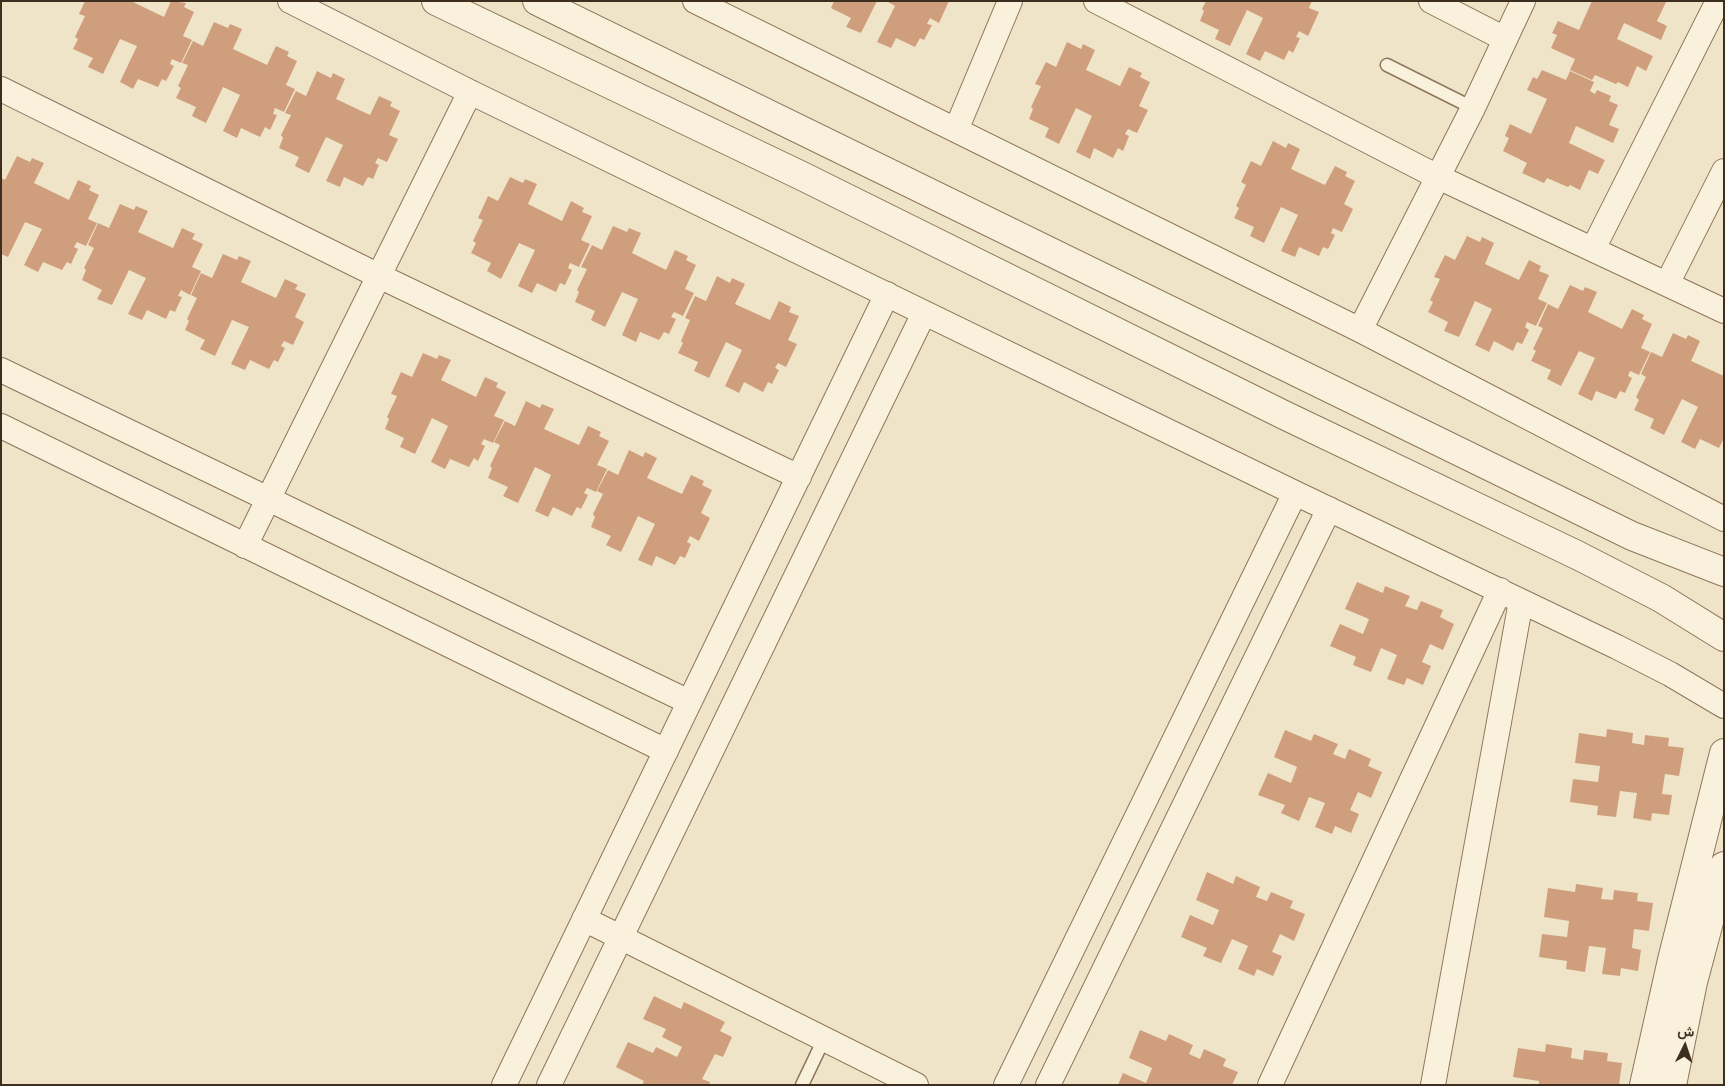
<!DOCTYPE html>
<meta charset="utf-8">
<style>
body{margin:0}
#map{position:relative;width:1725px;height:1086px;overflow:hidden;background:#f0e4c8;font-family:"Noto Serif",Vazirmatn,serif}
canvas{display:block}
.frame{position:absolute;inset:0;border:2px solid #3d2e20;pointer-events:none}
.north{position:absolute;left:1660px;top:1021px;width:50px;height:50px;-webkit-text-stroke:4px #f7eed8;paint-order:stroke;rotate:4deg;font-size:14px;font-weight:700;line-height:20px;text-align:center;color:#3d2e20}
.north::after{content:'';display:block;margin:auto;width:18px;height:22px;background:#3d2e20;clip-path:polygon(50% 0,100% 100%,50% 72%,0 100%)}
</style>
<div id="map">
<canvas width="1725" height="1086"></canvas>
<div class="frame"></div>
<div class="north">ش</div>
</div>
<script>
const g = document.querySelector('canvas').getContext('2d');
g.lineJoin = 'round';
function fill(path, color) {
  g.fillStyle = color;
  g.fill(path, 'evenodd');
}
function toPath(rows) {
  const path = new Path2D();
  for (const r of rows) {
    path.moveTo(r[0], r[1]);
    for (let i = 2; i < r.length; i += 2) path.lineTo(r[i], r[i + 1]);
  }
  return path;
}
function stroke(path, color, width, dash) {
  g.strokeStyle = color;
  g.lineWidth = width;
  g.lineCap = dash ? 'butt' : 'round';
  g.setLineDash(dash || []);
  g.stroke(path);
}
fill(toPath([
 [85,1,131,1,164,17,171,1,186,3,184,7,194,12,183,36,192,40,181,63,172,59,170,64,174,66,166,81,162,79,158,87,138,79,133,89,120,82,137,46,120,39,103,74,88,67,93,58,73,49,78,39,75,37,85,16,79,14],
 [834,1,877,1,861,33,846,27,851,18,831,8],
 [886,1,949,1,939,23,930,18,927,24,932,25,924,40,920,38,915,47,896,38,891,48,877,42,895,6],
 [1206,1,1312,1,1309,8,1319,12,1308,36,1299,31,1296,37,1300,38,1293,53,1289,50,1284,60,1265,51,1260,61,1246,54,1263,18,1247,10,1230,46,1215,39,1219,30,1200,21,1204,11,1202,9],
 [1592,1,1666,2,1657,21,1667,26,1661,40,1624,23,1617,39,1653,56,1646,71,1637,66,1628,87,1618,82,1616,84,1595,75,1592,80,1570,70,1575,59,1551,48,1557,35,1552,33,1558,21,1579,30],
 [214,22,228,28,230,24,242,29,233,49,267,65,276,46,289,52,287,56,297,61,286,85,295,89,284,112,275,108,273,114,277,115,270,130,265,127,260,137,241,128,237,138,223,131,240,95,223,87,206,123,192,116,196,107,176,98,181,88,178,86,188,65,182,63,193,41,203,46],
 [1067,42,1081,49,1083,44,1095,50,1086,70,1120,86,1129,67,1142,73,1140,77,1150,82,1139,106,1148,110,1137,133,1128,129,1125,134,1129,136,1123,151,1118,148,1113,158,1094,148,1090,159,1076,152,1092,116,1076,108,1059,144,1045,137,1049,128,1029,119,1033,109,1031,107,1041,86,1035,84,1046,62,1056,67],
 [1542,70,1566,80,1570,71,1594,82,1590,91,1595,94,1597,90,1611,96,1609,101,1618,105,1609,125,1619,129,1613,143,1576,126,1569,143,1605,160,1598,174,1589,170,1580,190,1570,185,1568,187,1547,178,1544,183,1522,173,1527,163,1503,151,1509,138,1505,136,1510,124,1531,134,1547,99,1527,90,1533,77,1537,79],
 [317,71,331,78,333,73,345,79,336,99,370,115,379,96,392,102,390,106,400,111,389,135,398,139,387,162,378,158,375,163,379,165,373,179,368,177,363,186,344,177,340,187,326,181,343,145,326,137,309,173,295,166,299,157,279,148,283,138,281,135,291,115,285,113,296,91,306,96],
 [1273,141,1286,148,1288,143,1300,149,1291,169,1325,185,1335,166,1347,172,1345,176,1355,181,1344,204,1353,209,1342,232,1333,228,1331,233,1335,235,1328,249,1323,247,1319,256,1299,247,1295,257,1281,251,1298,215,1281,207,1264,243,1250,236,1254,227,1234,218,1239,208,1236,206,1246,185,1241,182,1251,161,1261,166],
 [17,156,30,162,32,158,44,163,34,183,69,200,78,180,91,186,89,190,99,195,88,219,97,223,86,246,77,242,74,247,78,249,71,264,67,262,62,270,43,262,38,272,24,265,42,229,25,222,8,257,1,254,1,178,5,180],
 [510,177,523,183,525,179,537,184,528,204,562,221,571,201,584,208,582,212,592,216,581,240,590,244,579,267,570,263,568,268,572,270,565,285,560,283,556,292,537,283,532,293,518,286,535,250,519,243,501,279,487,271,491,263,471,253,476,243,473,241,483,220,478,218,488,196,498,201],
 [120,204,134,210,136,206,148,211,138,232,173,248,182,228,195,234,192,239,203,244,192,267,201,271,190,295,181,290,178,296,182,297,175,312,170,310,166,319,147,310,142,320,128,314,146,278,129,270,112,305,97,299,102,290,82,280,86,270,84,268,94,248,88,245,98,223,109,228],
 [613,226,627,232,629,228,641,233,632,253,666,270,675,250,688,256,686,260,696,265,685,289,694,293,683,316,674,312,671,317,676,319,669,334,664,332,659,340,640,332,636,342,622,335,638,299,622,292,605,327,591,320,595,311,575,302,579,292,577,290,587,269,581,267,592,245,602,250],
 [1467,236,1480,242,1482,237,1494,243,1485,264,1519,280,1529,260,1541,266,1539,271,1549,275,1538,299,1547,303,1536,326,1527,322,1525,327,1529,330,1522,344,1517,342,1513,351,1494,341,1489,352,1475,345,1492,309,1475,301,1459,337,1444,331,1448,322,1428,312,1433,302,1430,300,1440,279,1434,277,1445,255,1455,260],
 [223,254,237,260,239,256,251,261,241,282,276,298,285,279,298,285,295,289,306,294,295,317,304,322,293,345,284,341,281,346,285,348,278,362,274,360,269,369,250,360,245,370,231,364,249,327,232,320,215,356,200,349,205,340,185,330,189,321,187,319,197,298,191,295,201,273,212,278],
 [717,276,730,283,732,278,745,284,735,304,770,320,779,301,791,307,789,312,799,316,788,340,797,344,786,367,778,363,775,368,779,370,772,384,768,382,763,392,744,382,739,393,725,386,742,350,726,342,709,378,694,371,698,362,678,353,683,343,681,341,690,320,685,318,695,296,706,301],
 [1570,285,1583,291,1585,287,1597,292,1588,312,1622,329,1632,309,1644,315,1642,319,1652,324,1641,348,1650,352,1639,375,1630,371,1628,376,1632,378,1625,393,1620,391,1616,399,1596,391,1592,401,1578,394,1595,358,1579,351,1561,386,1547,379,1551,370,1531,361,1536,351,1533,349,1543,328,1538,326,1548,304,1558,309],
 [1673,333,1686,339,1688,335,1700,341,1691,361,1724,376,1724,438,1719,448,1700,439,1695,449,1681,442,1698,407,1682,399,1664,435,1650,428,1654,419,1634,410,1639,400,1636,397,1646,377,1641,374,1651,352,1662,357],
 [423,353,437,359,439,355,451,360,441,380,476,397,485,377,498,383,496,387,506,392,494,416,504,420,493,443,484,439,481,444,485,446,478,461,474,458,469,467,450,459,445,469,431,462,448,426,432,418,415,454,400,447,404,438,385,429,389,419,387,417,397,396,391,394,401,372,412,377],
 [526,401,540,408,542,404,554,409,544,429,579,445,588,426,601,432,599,436,609,441,597,465,607,469,596,492,587,488,584,493,588,495,581,509,577,507,572,516,553,507,548,517,535,511,551,475,535,467,518,503,503,496,508,487,488,478,492,468,490,466,500,445,494,442,505,421,515,426],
 [629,450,643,457,645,452,657,458,647,478,682,494,691,475,704,481,702,485,712,490,701,513,710,518,699,541,690,536,687,542,691,544,685,558,680,556,675,565,656,556,652,566,638,560,655,524,638,516,621,552,606,545,611,536,591,527,595,517,593,514,603,494,597,491,608,470,618,475],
 [1357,582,1383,593,1385,586,1410,596,1405,606,1417,610,1421,601,1443,610,1440,617,1454,624,1443,650,1430,644,1422,662,1431,666,1423,685,1407,678,1404,685,1387,679,1397,655,1381,648,1371,672,1353,665,1356,657,1330,646,1340,624,1363,634,1369,619,1345,609],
 [1607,729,1633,733,1632,743,1644,745,1645,735,1669,738,1668,746,1684,748,1679,776,1665,774,1662,794,1672,795,1669,815,1652,813,1651,821,1633,818,1637,793,1620,791,1616,817,1597,815,1598,806,1570,802,1573,779,1598,782,1600,766,1575,763,1579,733,1606,737],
 [1285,730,1311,741,1314,734,1338,744,1333,754,1345,759,1349,749,1371,759,1368,766,1382,772,1371,798,1358,792,1350,810,1359,814,1351,833,1335,826,1332,834,1315,827,1325,803,1309,797,1299,821,1281,813,1285,805,1258,795,1268,773,1291,783,1297,767,1274,757],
 [1207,872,1233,884,1236,876,1260,887,1256,897,1267,901,1271,892,1293,901,1290,908,1305,914,1294,941,1280,934,1272,952,1282,956,1273,976,1257,969,1254,976,1238,969,1248,946,1232,939,1221,963,1203,956,1207,948,1181,937,1190,915,1213,925,1219,910,1196,900],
 [1576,884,1603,888,1601,899,1613,900,1614,890,1638,893,1637,901,1653,903,1649,931,1634,929,1632,948,1641,950,1638,971,1621,968,1620,976,1602,974,1606,948,1589,946,1585,972,1566,969,1567,961,1539,957,1542,934,1567,937,1569,921,1544,917,1548,888,1575,892],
 [654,996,681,1009,684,1002,725,1022,720,1031,732,1037,723,1057,715,1054,702,1079,710,1082,709,1085,642,1085,644,1081,616,1067,628,1042,653,1053,656,1047,677,1057,682,1047,662,1037,666,1029,643,1019],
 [1140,1030,1166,1041,1169,1034,1193,1045,1189,1054,1200,1059,1204,1049,1226,1059,1223,1066,1238,1072,1232,1085,1118,1085,1123,1073,1146,1083,1152,1068,1129,1058],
 [1546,1044,1572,1048,1571,1058,1583,1060,1584,1050,1608,1053,1607,1061,1622,1063,1619,1085,1539,1085,1539,1081,1513,1077,1518,1048,1545,1052]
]), '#cf9f7d');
const service = toPath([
 [1387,65,1473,108],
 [802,1085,824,1039]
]);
const minor = toPath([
 [290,1,470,92,1295,493,1617,647,1670,674,1724,706],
 [695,1,1360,330,1724,519],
 [1096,1,1438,177,1724,311],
 [1431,1,1505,39],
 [1,89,379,276,799,477],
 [956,130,1010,1],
 [1593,249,1718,1],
 [1667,284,1724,171],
 [1360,330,1473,108,1523,1],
 [1,370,689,702],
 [1,426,666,751],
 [245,546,470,92],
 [584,919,916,1085],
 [504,1085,887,294],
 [549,1085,924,313],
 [1006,1085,1295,493],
 [1048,1085,1329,509],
 [1270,1085,1500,590],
 [1433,1085,1521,601]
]);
const tertiary = toPath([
 [436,1,802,176,1284,415,1577,555,1661,598,1724,637],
 [537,1,1632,536,1724,572],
 [1644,1085,1672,960,1724,753],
 [1672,1085,1693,982,1724,866]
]);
stroke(service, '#8d765c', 15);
stroke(minor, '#8d765c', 26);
stroke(tertiary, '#8d765c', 30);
stroke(service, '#faf1dc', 12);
stroke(minor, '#faf1dc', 24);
stroke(tertiary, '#faf1dc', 28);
</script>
